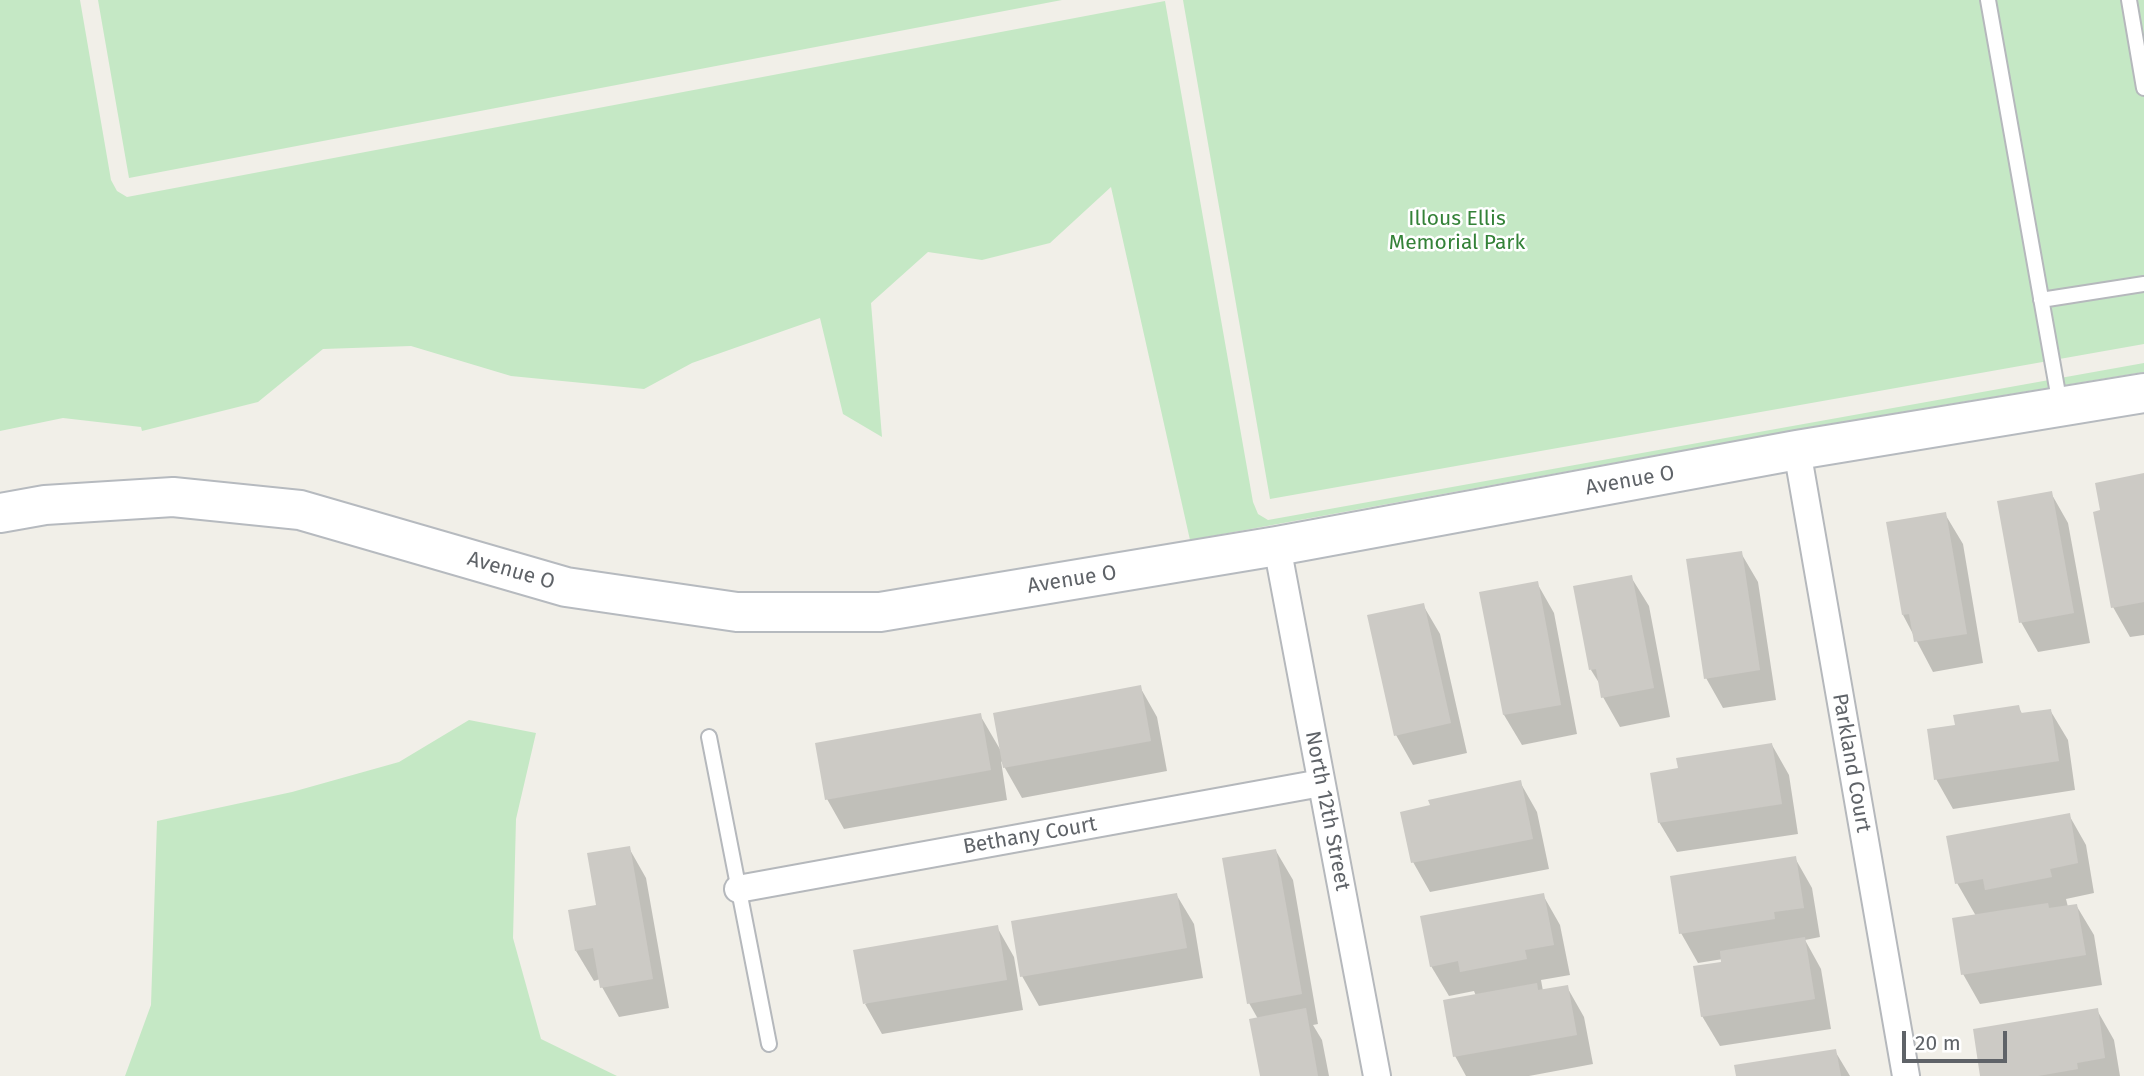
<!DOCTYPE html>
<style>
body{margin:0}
#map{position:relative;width:2144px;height:1076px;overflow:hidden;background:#f1efe8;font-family:"Fira Sans",sans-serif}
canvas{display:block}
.scale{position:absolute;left:1902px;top:1031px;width:105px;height:32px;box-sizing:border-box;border:4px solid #5f6368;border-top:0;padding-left:9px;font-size:21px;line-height:24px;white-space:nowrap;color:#5f6368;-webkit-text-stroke:5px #fff;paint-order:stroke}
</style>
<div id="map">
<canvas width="2144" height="1076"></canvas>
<div class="scale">20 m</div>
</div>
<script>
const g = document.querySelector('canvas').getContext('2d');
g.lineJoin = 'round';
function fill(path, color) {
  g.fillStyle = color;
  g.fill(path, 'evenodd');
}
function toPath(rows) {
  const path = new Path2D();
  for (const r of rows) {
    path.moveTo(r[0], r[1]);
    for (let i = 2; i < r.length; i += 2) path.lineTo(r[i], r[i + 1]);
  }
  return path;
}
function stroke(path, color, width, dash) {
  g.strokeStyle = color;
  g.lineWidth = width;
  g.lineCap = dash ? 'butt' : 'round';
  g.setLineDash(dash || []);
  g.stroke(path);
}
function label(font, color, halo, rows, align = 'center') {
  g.font = font + ' "Fira Sans",sans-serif';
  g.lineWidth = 5;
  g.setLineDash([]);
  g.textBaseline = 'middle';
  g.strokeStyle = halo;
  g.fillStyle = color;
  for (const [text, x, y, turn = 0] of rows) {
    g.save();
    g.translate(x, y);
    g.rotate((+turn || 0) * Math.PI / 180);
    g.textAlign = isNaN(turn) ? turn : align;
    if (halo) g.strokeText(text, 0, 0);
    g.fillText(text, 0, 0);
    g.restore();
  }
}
fill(toPath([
 [0,0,80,0,111,180,117,191,127,197,1165,1,1253,502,1258,514,1268,520,2144,363,2144,372,1811,427,1190,540,1111,187,1050,243,982,260,928,252,871,303,882,437,843,414,820,318,692,363,644,389,511,376,411,346,323,349,258,402,142,431,141,427,63,418,0,431],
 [98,0,1062,0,129,178],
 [1183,0,2144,0,2144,344,1270,499],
 [469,720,536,733,516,819,513,938,541,1039,617,1076,125,1076,151,1005,157,821,292,792,399,762]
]), '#c5e8c5');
fill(toPath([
 [2144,475,2144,635,2130,637,2113,607,2102,512],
 [2051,493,2068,523,2090,643,2038,652,2021,622],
 [1945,514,1963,544,1983,663,1933,672,1903,615],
 [1741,553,1758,582,1776,700,1723,708,1706,678],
 [1631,577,1649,606,1670,717,1620,727,1603,697,1601,686,1591,670],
 [1537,583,1554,613,1577,734,1522,745,1504,715,1481,593],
 [1423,605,1440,634,1467,753,1413,765,1396,735],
 [1140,687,1157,717,1167,771,1022,798,1001,761,1007,800,844,829,827,799,980,715,1001,751],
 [2018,707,2023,715,2050,710,2068,740,2075,790,1953,809,1936,779,1957,726],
 [1772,745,1789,775,1798,834,1677,852,1659,822,1680,770],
 [1520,782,1537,812,1549,869,1430,892,1413,862],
 [2069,815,2086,845,2094,893,2066,899,2068,907,2076,905,2094,935,2102,985,1980,1004,1963,974,1976,916,1957,883],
 [629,848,646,878,669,1008,619,1017,602,987,600,979,594,981,576,951],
 [1276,851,1293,880,1318,1024,1313,1025,1322,1040,1329,1076,1262,1076,1258,1019,1249,1003],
 [1795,858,1812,888,1820,937,1805,940,1821,969,1831,1029,1720,1046,1702,1016,1723,963,1723,959,1698,963,1681,933],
 [1176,894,1194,924,1203,978,1039,1006,1022,976],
 [1543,895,1560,925,1570,975,1541,980,1543,991,1567,987,1584,1017,1593,1064,1529,1076,1466,1076,1455,1056,1476,996,1474,991,1449,996,1431,966],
 [997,927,1014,957,1023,1010,882,1034,865,1004],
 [2097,1010,2114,1040,2120,1076,1982,1076],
 [1835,1051,1850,1076,1737,1076]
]), '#0003');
fill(toPath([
 [2144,473,2144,602,2111,608,2093,512,2100,510,2095,483],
 [2052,491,2074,613,2019,623,1997,501],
 [1946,512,1967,634,1914,642,1909,614,1902,615,1886,522],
 [1742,551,1760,670,1704,679,1686,559],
 [1632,575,1654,688,1601,698,1596,669,1589,670,1573,586],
 [1538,581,1561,705,1503,715,1479,592],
 [1424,603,1451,723,1394,736,1367,615],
 [1141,685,1151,741,1003,768,993,713],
 [2019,705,2021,713,2051,709,2059,761,1934,780,1927,729,1955,725,1953,715],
 [981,713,991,770,825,800,815,743],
 [1772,743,1782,804,1658,823,1650,773,1678,768,1676,758],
 [1521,780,1533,839,1411,863,1400,812,1430,805,1428,800],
 [2070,813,2078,863,2050,869,2052,877,1985,890,1983,879,1955,884,1946,836],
 [630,846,653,979,600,988,593,948,575,951,568,910,596,905,587,853],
 [1276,849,1302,994,1247,1004,1222,858],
 [1796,856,1804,908,1774,912,1775,919,1679,934,1670,876],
 [1177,893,1187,948,1020,977,1011,921],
 [1544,893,1554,945,1525,950,1527,959,1460,972,1458,961,1430,967,1420,916],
 [2048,903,2049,908,2077,904,2086,955,1961,975,1952,918],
 [998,925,1007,980,863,1004,853,950],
 [1805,937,1815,999,1701,1017,1693,966,1721,962,1720,951],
 [1537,983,1538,990,1568,985,1577,1035,1453,1057,1443,1000],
 [1306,1008,1318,1076,1260,1076,1249,1019],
 [2098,1008,2105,1058,2077,1063,2078,1069,2038,1076,1980,1076,1973,1029],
 [1836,1049,1841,1076,1736,1076,1734,1065]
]), '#cccac5');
const lane = toPath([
 [1988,0,2060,405],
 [2129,0,2144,88],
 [2041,300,2144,284],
 [709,737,769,1044]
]);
const street = toPath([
 [1797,450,1906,1076],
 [1277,546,1377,1076],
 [738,889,1321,783]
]);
const secondary = toPath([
 [0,513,45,505,173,497,300,510,566,587,737,612,880,612,1277,546,1797,450,2144,393]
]);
stroke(lane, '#b5b8bc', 18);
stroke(street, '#b5b8bc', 30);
stroke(secondary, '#b6babf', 42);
stroke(lane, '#fff', 14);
stroke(street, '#fff', 26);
stroke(secondary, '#fff', 38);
label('21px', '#348238', '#fff', [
 ["Illous Ellis",1457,219],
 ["Memorial Park",1457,243]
]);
label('21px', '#5f6368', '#fff', [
 ["Avenue O",1630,481,-10],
 ["Avenue O",511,571,16],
 ["Avenue O",1072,580,-9],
 ["Parkland Court",1851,763,80],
 ["North 12th Street",1327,811,79],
 ["Bethany Court",1030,836,-10]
]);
</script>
